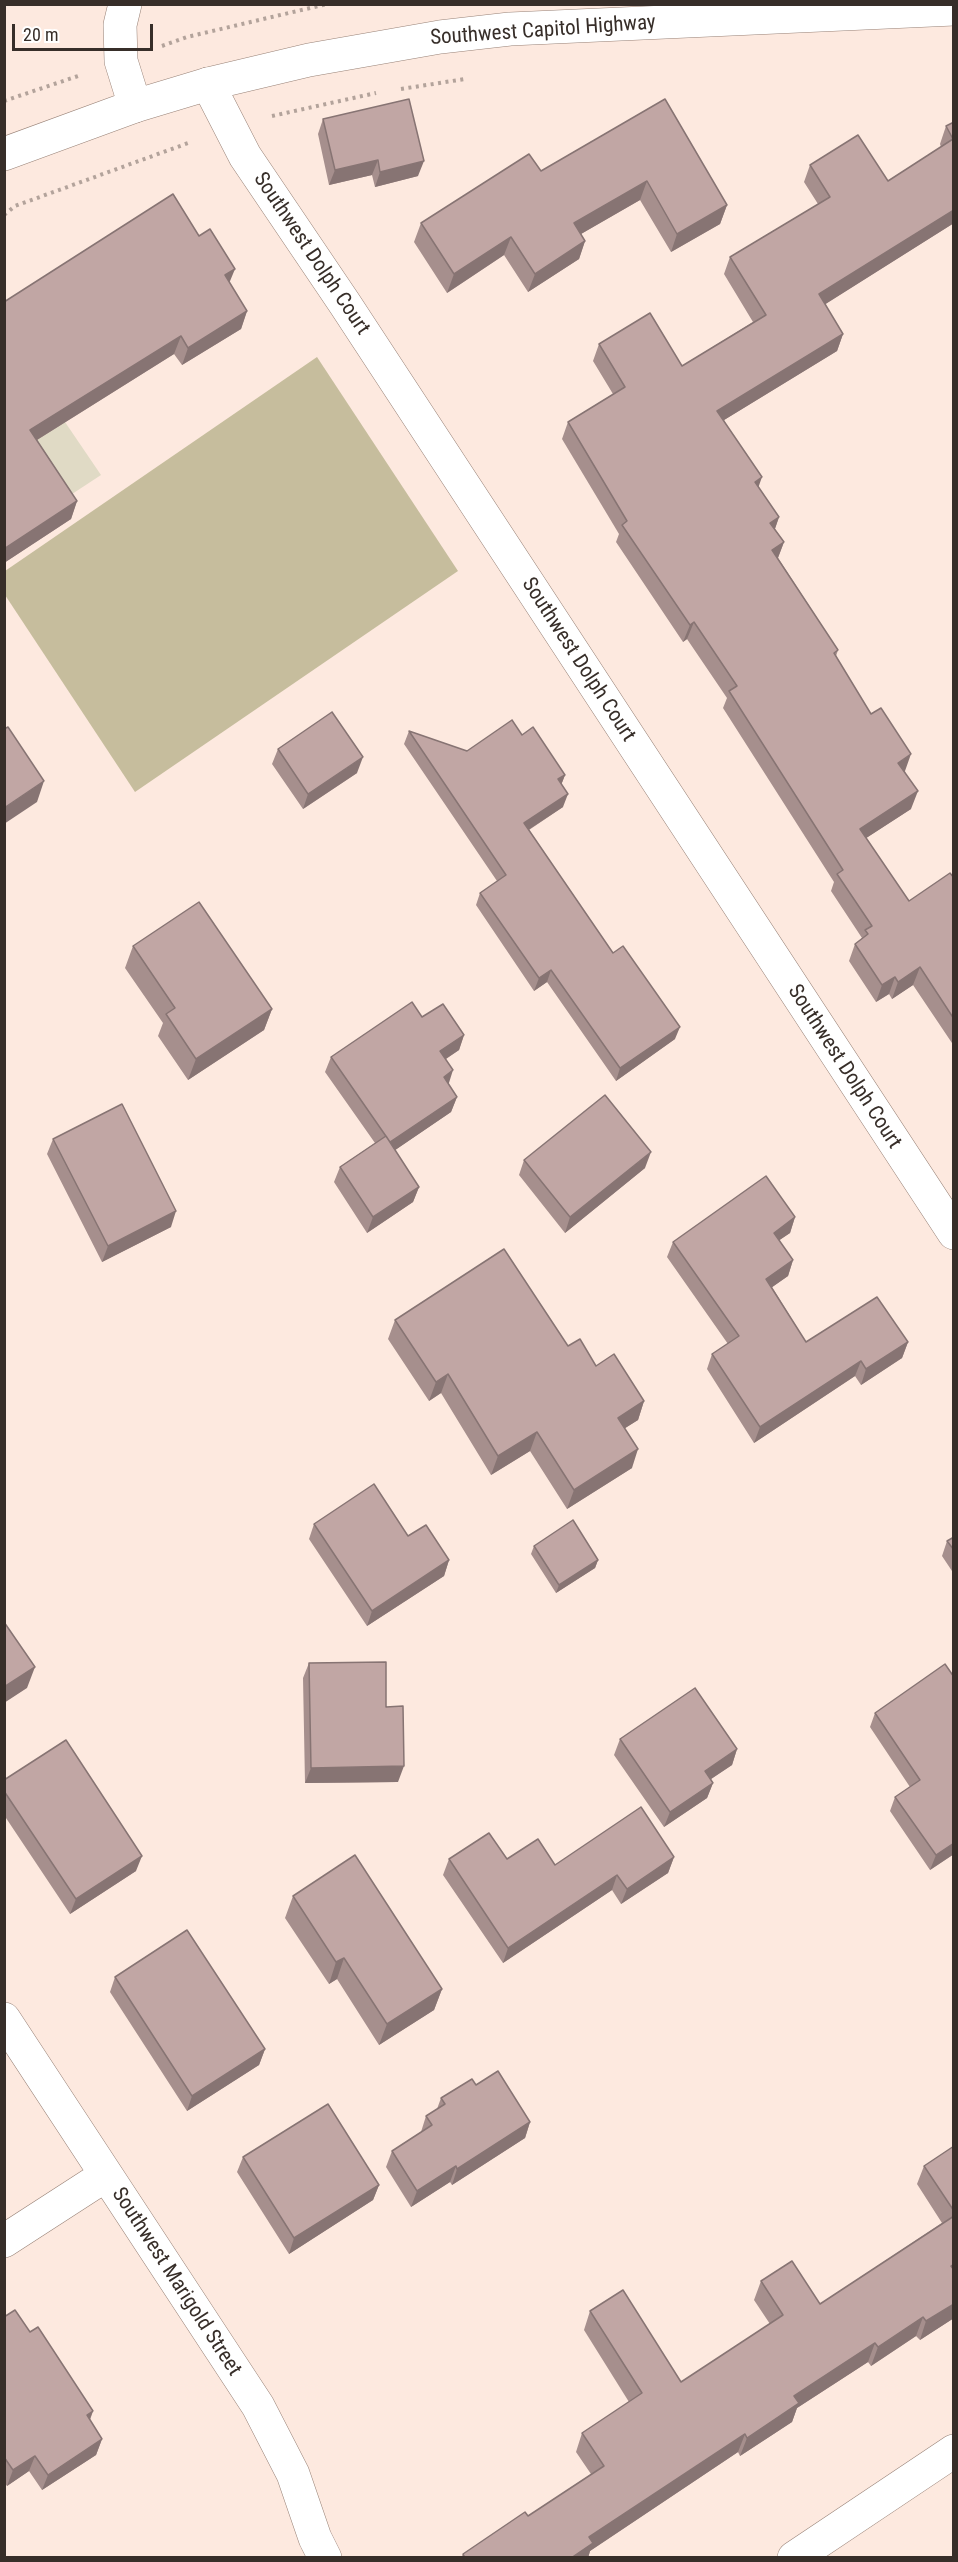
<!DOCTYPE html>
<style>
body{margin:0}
#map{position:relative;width:958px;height:2562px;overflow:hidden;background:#fde9df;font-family:"Roboto Condensed",sans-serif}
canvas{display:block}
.frame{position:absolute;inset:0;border:6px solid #372e29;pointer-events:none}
.scale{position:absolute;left:12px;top:24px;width:141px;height:27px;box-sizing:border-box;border:3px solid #372e29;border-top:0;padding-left:8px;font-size:18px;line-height:21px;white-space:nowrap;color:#372e29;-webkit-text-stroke:4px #fff;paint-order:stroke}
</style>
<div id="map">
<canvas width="958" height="2562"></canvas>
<div class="frame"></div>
<div class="scale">20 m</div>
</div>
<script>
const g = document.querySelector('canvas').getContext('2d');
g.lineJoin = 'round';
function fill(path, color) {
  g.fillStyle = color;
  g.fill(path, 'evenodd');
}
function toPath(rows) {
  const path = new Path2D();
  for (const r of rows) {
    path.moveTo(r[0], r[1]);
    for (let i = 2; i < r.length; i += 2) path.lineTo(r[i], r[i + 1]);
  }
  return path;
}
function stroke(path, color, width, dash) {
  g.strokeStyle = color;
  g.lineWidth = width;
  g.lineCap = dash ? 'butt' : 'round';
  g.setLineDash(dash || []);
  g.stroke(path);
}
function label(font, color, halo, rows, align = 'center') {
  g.font = font + ' "Roboto Condensed",sans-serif';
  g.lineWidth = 6;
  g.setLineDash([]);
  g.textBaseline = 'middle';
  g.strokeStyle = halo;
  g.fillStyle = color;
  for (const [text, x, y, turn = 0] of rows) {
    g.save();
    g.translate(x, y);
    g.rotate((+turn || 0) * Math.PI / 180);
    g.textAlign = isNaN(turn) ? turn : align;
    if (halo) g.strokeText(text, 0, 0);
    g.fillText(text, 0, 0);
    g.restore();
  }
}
fill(toPath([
 [48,397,101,475,66,498,14,420]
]), '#e0dac5');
fill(toPath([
 [317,357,458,571,135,792,5,595,5,571]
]), '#c6bd9d');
const minor = toPath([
 [125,4,120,25,121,61,135,106],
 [208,84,245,156,345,304,954,1233],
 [4,2019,258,2406,293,2474,315,2538,325,2558],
 [4,2241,106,2175],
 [794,2558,954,2451]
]);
const tertiary = toPath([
 [4,154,135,106,208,84,309,60,440,37,510,29,954,9]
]);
stroke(minor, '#988277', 34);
stroke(tertiary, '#988277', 34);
stroke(toPath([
 [162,46,187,37,327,4],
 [401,89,465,79],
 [4,101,81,75],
 [272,116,376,93],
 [4,215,15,206,191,142]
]), '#b3a39b', 4, [3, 4.5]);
stroke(minor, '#fff', 33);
stroke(tertiary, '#fff', 33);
fill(toPath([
 [665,99,727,205,720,224,671,252,640,200,581,234,585,241,579,259,528,292,504,255,447,293,414,242,421,223,541,171],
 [323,119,418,176,375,187,372,175,329,185,318,134],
 [954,122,954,223,825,304,843,334,837,351,724,420,758,487,779,517,775,529,784,542,778,558,838,650,836,656,905,771,911,809,866,838,909,901,954,878,954,1046,913,985,892,999,889,994,876,1002,849,961,855,944,862,938,831,891,834,882,723,708,727,698,687,639,683,642,616,542,619,534,562,439,568,422,613,394,593,361,599,344,682,366,753,322,724,274,730,257,818,204,804,182,810,165,888,181,941,147,940,144,946,126],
 [229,283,247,311,241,329,182,365,174,354,37,440,77,501,71,519,4,563,4,302],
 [409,731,467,751,522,735,565,775,561,785,563,807,529,830,613,953,675,1039,616,1081,547,982,534,991,476,905,480,893,497,881,404,744],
 [278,749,357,773,303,809,272,764],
 [133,946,272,1009,264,1030,188,1080,158,1036,163,1023,125,968],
 [422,1017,464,1035,459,1050,446,1059,448,1084,457,1097,451,1112,395,1150,419,1187,413,1202,367,1233,334,1182,340,1167,375,1143,325,1072,331,1057],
 [53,1139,171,1227,102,1262,47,1154],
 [524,1160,645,1168,565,1233,519,1175],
 [795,1217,790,1233,779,1240,793,1260,788,1276,772,1287,806,1342,908,1342,902,1358,861,1385,855,1376,754,1443,707,1369,712,1354,728,1344,667,1257,673,1242],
 [395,1320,568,1346,644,1401,638,1420,625,1428,632,1468,567,1509,530,1451,491,1475,441,1393,429,1401,388,1339],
 [314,1524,408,1536,449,1560,444,1576,367,1626,309,1539],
 [954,1537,954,1574,942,1556,947,1541],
 [534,1546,598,1560,595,1568,556,1593,531,1554],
 [309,1663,386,1707,398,1782,305,1783,303,1678],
 [954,1677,954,1854,930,1870,890,1811,895,1797,910,1787,870,1727,875,1713],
 [620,1739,737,1749,732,1765,711,1779,713,1783,707,1798,664,1827,614,1755],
 [4,1780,136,1871,70,1914,4,1815],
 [674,1857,668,1873,621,1904,612,1890,503,1963,443,1875,449,1859,507,1859,555,1865],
 [293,1896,442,1989,434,2010,379,2045,337,1979,329,1984,285,1918],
 [115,1977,265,2049,259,2065,187,2111,110,1992],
 [476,2085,530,2122,525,2138,452,2185,450,2182,411,2207,386,2167,392,2151,421,2132,426,2116,437,2109,441,2098],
 [954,2146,954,2318,920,2340,916,2336,871,2366,868,2362,797,2408,792,2422,740,2456,738,2452,590,2551,588,2558,461,2558,463,2554,528,2516,591,2474,576,2452,582,2433,629,2402,584,2330,590,2311,681,2382,770,2324,754,2300,761,2281,820,2304,942,2223,917,2184,924,2166],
 [243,2157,379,2185,373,2200,289,2254,237,2172],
 [4,2317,30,2332,93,2411,90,2420,102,2439,96,2455,42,2490,29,2471,7,2486,4,2482]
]), '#a68f8d');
fill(toPath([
 [378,160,372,175,329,185,335,170],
 [424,161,418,176,375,187,380,172],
 [647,181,640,200,567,242,574,223],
 [727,205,720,224,671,252,677,234],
 [954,210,954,223,813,312,819,294],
 [511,237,504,255,447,293,454,274],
 [585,241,579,259,528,292,535,274],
 [235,269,228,286,225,275],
 [247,311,241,329,182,365,188,348],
 [843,334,837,351,711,428,717,411],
 [181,336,174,354,24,448,30,430],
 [762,477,756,494,755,482],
 [77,501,71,519,4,563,4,549],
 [779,517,773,534,770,523],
 [784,542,777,560,772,550],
 [694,622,687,639,683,642,690,625],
 [911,754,905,771,892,780,898,763],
 [363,757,357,773,303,809,308,794],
 [565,775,560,788,558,779],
 [44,781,37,802,4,824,4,808],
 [918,791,911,809,854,846,860,829],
 [568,794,563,807,519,836,524,823],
 [920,967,913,985,892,999,898,982],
 [551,970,547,982,534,991,539,978],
 [895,977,889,994,876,1002,882,985],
 [272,1009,264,1030,188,1080,196,1059],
 [680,1027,675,1039,616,1081,620,1068],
 [464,1035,459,1050,435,1066,440,1051],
 [453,1070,448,1086,444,1077],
 [457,1097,451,1112,385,1157,390,1142],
 [651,1152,645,1168,565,1233,570,1217],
 [419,1187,413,1202,367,1233,373,1217],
 [176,1211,171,1227,102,1262,108,1246],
 [795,1217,790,1233,768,1248,774,1233],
 [793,1260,788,1276,761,1295,766,1279],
 [908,1342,902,1358,861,1385,866,1369],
 [861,1361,855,1376,754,1443,760,1427],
 [448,1374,441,1393,429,1401,436,1382],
 [644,1401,638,1420,611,1437,618,1418],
 [537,1432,530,1451,491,1475,498,1456],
 [638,1449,632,1468,567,1509,574,1490],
 [449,1560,444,1576,367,1626,372,1611],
 [598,1560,595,1568,556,1593,559,1585],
 [35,1667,27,1688,4,1703,4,1687],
 [737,1749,732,1765,699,1787,705,1771],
 [404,1766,398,1782,305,1783,311,1768],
 [713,1783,707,1798,664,1827,670,1812],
 [954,1843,954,1854,930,1870,936,1855],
 [142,1856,136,1871,70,1914,76,1899],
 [674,1857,668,1873,621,1904,627,1889],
 [617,1875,612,1890,503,1963,508,1948],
 [344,1958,337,1979,329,1984,336,1962],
 [442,1989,434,2010,379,2045,387,2024],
 [265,2049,259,2065,187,2111,192,2096],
 [530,2122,525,2138,452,2185,457,2169],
 [456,2166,450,2182,411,2207,417,2191],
 [379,2185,373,2200,289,2254,294,2238],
 [954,2304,954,2318,920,2340,926,2321],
 [923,2317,916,2336,871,2366,878,2347],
 [875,2343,868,2362,797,2408,792,2422,740,2456,747,2438,794,2396],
 [93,2411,87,2426,87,2415],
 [745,2434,738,2452,590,2551,588,2558,571,2558,589,2537],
 [102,2439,96,2455,42,2490,48,2475],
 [35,2456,29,2471,7,2486,13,2470]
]), '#877473');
const building = toPath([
 [409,99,424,161,380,172,378,160,335,170,323,119,409,99],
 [665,99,727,205,677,234,647,181,574,223,585,241,535,274,511,237,454,274,421,223,529,154,541,171,665,99],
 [954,122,954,210,819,294,843,334,717,411,762,477,755,482,779,517,770,523,784,542,772,550,838,650,834,653,871,714,881,708,911,754,898,763,918,791,860,829,909,901,950,873,954,878,954,1019,920,967,898,982,895,977,882,985,855,944,868,934,865,930,872,926,837,874,843,870,729,691,737,686,694,622,690,625,622,525,627,521,568,422,625,387,599,344,650,313,682,366,766,315,730,257,830,197,810,165,858,135,888,181,953,139,946,126,954,122],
 [173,194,199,236,210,229,235,269,225,275,247,311,188,348,181,336,30,430,77,501,4,549,4,302,173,194],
 [332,712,363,757,308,794,278,749,332,712],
 [512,720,522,735,533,727,565,775,558,779,568,794,524,823,613,953,623,946,680,1027,620,1068,551,970,539,978,480,893,506,875,409,731,467,751,512,720],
 [8,727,44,781,4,808,4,729,8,727],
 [199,902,272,1009,196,1059,166,1014,175,1008,133,946,199,902],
 [412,1002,422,1017,443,1004,464,1035,440,1051,453,1070,444,1077,457,1097,390,1142,331,1057,412,1002],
 [605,1095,651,1152,570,1217,524,1160,605,1095],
 [122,1104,176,1211,108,1246,53,1139,122,1104],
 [386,1136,419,1187,373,1217,340,1167,386,1136],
 [766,1176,795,1217,774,1233,793,1260,766,1279,806,1342,877,1297,908,1342,866,1369,861,1361,760,1427,712,1354,739,1336,673,1242,766,1176],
 [504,1249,568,1346,580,1339,596,1366,614,1354,644,1401,618,1418,638,1449,574,1490,537,1432,498,1456,448,1374,436,1382,395,1320,504,1249],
 [374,1484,408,1536,426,1525,449,1560,372,1611,314,1524,374,1484],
 [573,1520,598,1560,559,1585,534,1546,573,1520],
 [954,1537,954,1550,947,1541,954,1537],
 [4,1622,35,1667,4,1687,4,1622],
 [386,1662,386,1707,403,1706,404,1766,311,1768,309,1663,386,1662],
 [945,1664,954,1677,954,1843,936,1855,895,1797,920,1780,875,1713,945,1664],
 [695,1688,737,1749,705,1771,713,1783,670,1812,620,1739,695,1688],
 [66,1740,142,1856,76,1899,4,1791,4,1780,66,1740],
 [641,1807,674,1857,627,1889,617,1875,508,1948,449,1859,489,1833,507,1859,538,1839,555,1865,641,1807],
 [355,1855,442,1989,387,2024,344,1958,336,1962,293,1896,355,1855],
 [187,1930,265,2049,192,2096,115,1977,187,1930],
 [498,2071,530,2122,457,2169,456,2166,417,2191,392,2151,432,2125,426,2116,445,2104,441,2098,472,2079,476,2085,498,2071],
 [328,2104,379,2185,294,2238,243,2157,328,2104],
 [954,2146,954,2211,924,2166,954,2146],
 [954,2216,954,2264,951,2266,954,2270,954,2304,926,2321,923,2317,878,2347,875,2343,794,2396,799,2403,747,2438,745,2434,589,2537,593,2543,571,2558,465,2558,463,2554,525,2512,528,2516,604,2466,582,2433,642,2393,590,2311,623,2290,681,2382,783,2315,761,2281,792,2261,820,2304,954,2216],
 [15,2310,30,2332,38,2327,93,2411,87,2415,102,2439,48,2475,35,2456,13,2470,4,2457,4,2317,15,2310]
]);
fill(building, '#c1a6a4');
stroke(building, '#877473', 1.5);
label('21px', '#372e29', '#fff', [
 ["Southwest Capitol Highway",543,31,-4],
 ["Southwest Dolph Court",311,254,56],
 ["Southwest Dolph Court",578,660,57],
 ["Southwest Dolph Court",844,1067,57],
 ["Southwest Marigold Street",176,2282,57]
]);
</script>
